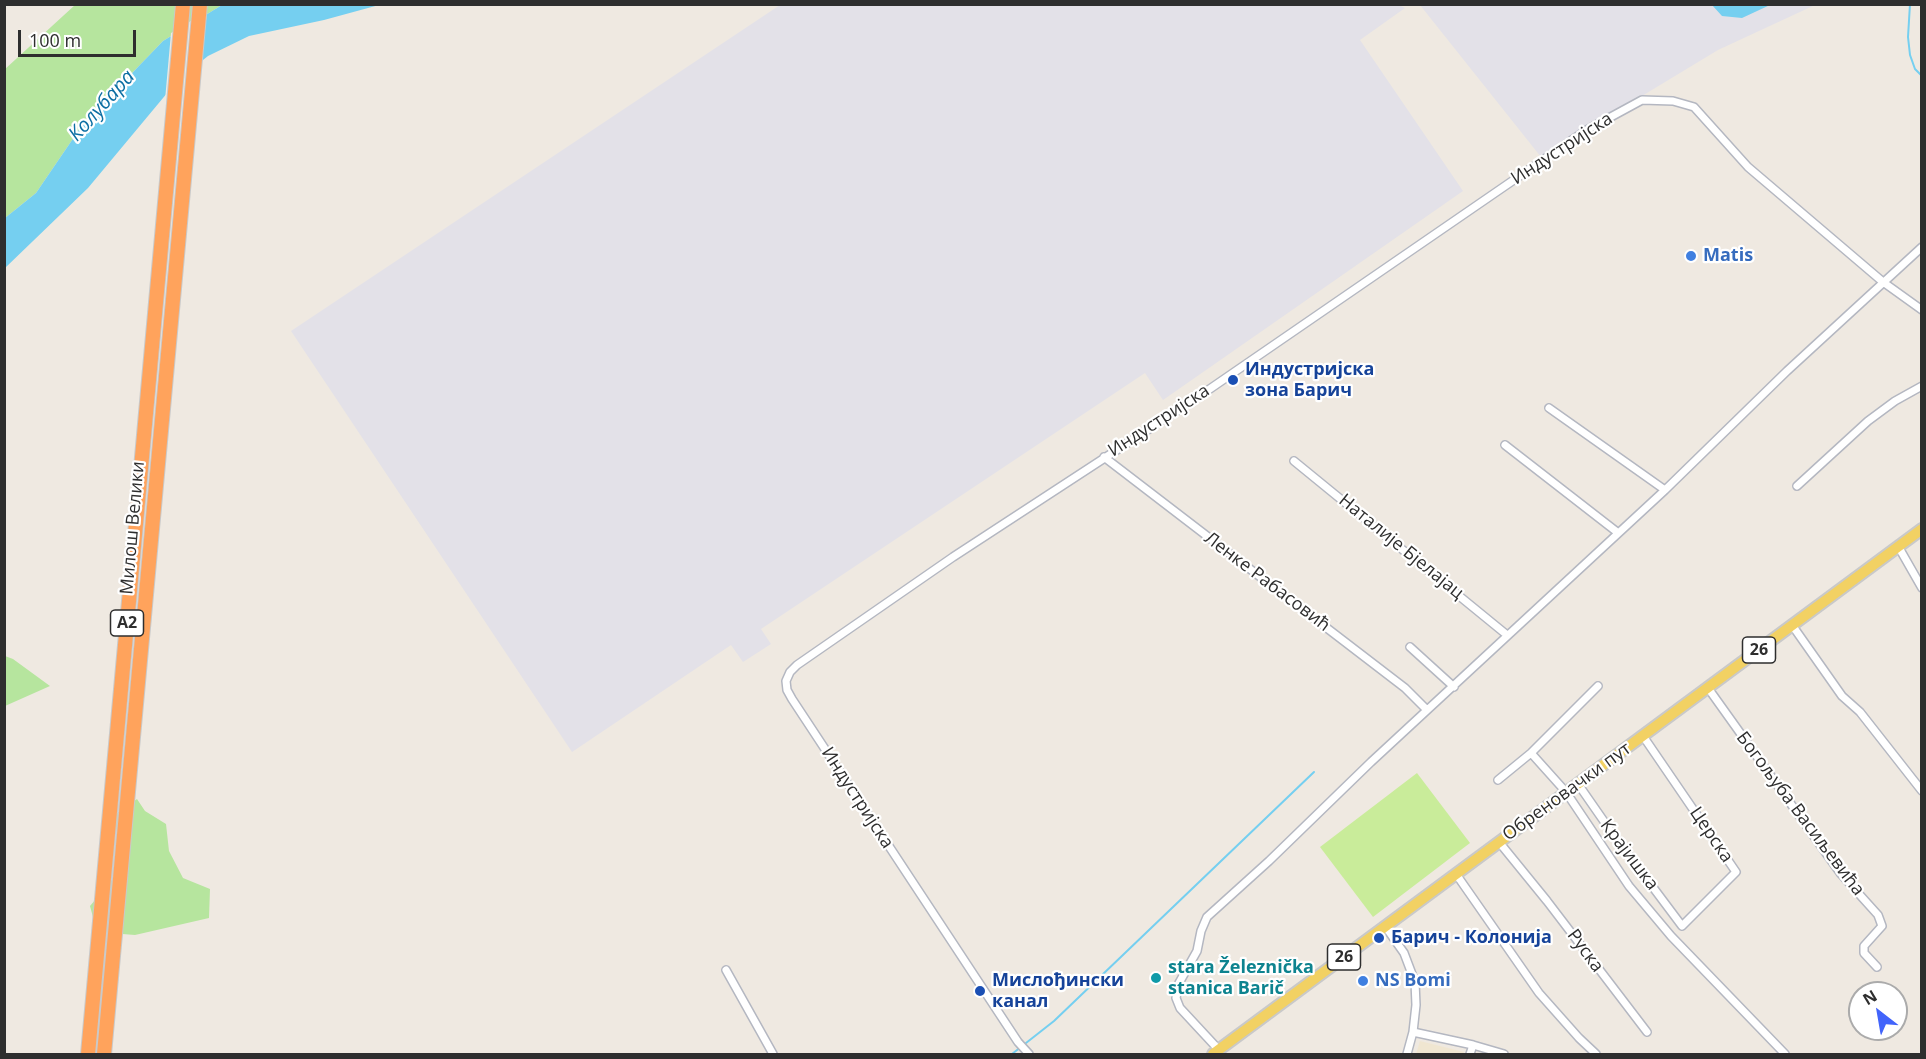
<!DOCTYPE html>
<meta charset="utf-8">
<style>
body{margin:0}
#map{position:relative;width:1926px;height:1059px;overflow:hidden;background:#efe9e1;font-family:"Open Sans",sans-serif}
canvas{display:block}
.frame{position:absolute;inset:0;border:6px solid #2e2e2e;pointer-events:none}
.north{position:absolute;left:1848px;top:981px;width:60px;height:60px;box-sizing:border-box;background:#fff;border:2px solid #ababab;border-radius:50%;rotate:329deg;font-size:16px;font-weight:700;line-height:24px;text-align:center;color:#2e2e2e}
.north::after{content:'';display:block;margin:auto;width:21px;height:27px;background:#4264fb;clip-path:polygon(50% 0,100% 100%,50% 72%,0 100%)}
.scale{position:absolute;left:18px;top:30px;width:118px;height:27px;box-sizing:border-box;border:3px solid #2e2e2e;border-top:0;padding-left:8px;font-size:18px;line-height:21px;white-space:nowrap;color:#2e2e2e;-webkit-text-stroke:4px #fff;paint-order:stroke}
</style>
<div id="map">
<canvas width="1926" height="1059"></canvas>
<div class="frame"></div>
<div class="north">N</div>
<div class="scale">100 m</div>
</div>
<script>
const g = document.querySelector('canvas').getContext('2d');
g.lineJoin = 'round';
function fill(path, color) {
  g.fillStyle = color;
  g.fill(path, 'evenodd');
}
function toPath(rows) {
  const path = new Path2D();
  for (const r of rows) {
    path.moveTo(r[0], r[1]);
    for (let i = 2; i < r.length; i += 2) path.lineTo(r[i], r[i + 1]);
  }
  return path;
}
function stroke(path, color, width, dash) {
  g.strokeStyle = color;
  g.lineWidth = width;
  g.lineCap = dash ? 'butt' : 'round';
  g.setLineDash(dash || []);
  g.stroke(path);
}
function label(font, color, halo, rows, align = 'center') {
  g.font = font + ' "Open Sans",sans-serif';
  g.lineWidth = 4.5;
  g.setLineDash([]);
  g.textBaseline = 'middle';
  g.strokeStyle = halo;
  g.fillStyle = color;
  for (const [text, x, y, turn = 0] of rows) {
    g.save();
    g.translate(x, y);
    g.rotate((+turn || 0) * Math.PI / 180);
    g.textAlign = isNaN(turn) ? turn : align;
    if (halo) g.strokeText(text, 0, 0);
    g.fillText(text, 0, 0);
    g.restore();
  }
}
fill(toPath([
 [780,5,1399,5,1405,8,1360,40,1463,191,1163,400,1145,373,761,629,771,644,743,662,731,645,572,752,291,331],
 [1420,5,1815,5,1718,50,1541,157]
]), '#e3e1e8');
fill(toPath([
 [1420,1041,1464,1052,1463,1054,1416,1054]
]), '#f0e6d1');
fill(toPath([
 [75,5,222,5,163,41,83,124,36,193,5,218,4,70],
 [5,656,13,659,50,686,5,706],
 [137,799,145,811,166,824,169,851,183,878,210,889,209,918,135,935,97,932,90,906,112,880,121,851,115,821,116,814]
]), '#b6e59e');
fill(toPath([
 [1417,773,1470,843,1373,917,1320,847]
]), '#c9ec9a');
fill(toPath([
 [222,5,379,5,324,20,249,36,208,56,178,80,88,188,5,268,5,218,36,193,83,124,163,41],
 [1712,5,1770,5,1742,18,1722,16]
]), '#75cff0');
fill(toPath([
 [207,11,201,65,180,82,165,100,171,33]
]), '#efe9e1');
stroke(toPath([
 [1910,4,1908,37,1910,55,1915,69,1922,76],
 [1012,1054,1054,1021,1314,772]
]), '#75cff0', 2);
const minor = toPath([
 [1549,408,1665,490],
 [1505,445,1617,532],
 [1104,457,1405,688,1427,710],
 [1294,461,1507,635],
 [1797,486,1868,421,1895,401,1922,386],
 [1898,546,1922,588],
 [1792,625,1842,696,1860,712,1922,791],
 [1410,647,1454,687],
 [1708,688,1841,874,1878,915,1882,926,1864,946,1864,953,1877,967],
 [1531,753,1566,792,1629,886,1671,936,1785,1054],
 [1498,780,1531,753,1598,686],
 [1578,784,1610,830,1682,926,1736,872,1643,736],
 [1499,842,1547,901,1647,1032],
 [1456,874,1539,993,1579,1038,1596,1054],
 [1385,926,1404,953,1415,982,1416,1005,1413,1032,1407,1054],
 [726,970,773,1054],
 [1413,1032,1473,1045,1470,1054],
 [1473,1045,1504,1054],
 [1219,1050,1180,1008,1176,998,1179,983,1197,951,1201,931,1207,917,1269,861,1371,762,1665,490,1787,371,1922,247],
 [1029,1054,1018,1042,792,699,787,690,786,681,790,672,797,665,953,557,1201,395,1585,131,1642,100,1673,101,1694,107,1748,167,1883,282,1922,310]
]);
const primary = toPath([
 [1213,1054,1922,529]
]);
const motorway = toPath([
 [88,1054,183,4],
 [104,1054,200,4]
]);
stroke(minor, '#b4b7c1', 10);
stroke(primary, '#c9c9c9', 14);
stroke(motorway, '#c9c9c9', 16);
stroke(minor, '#fff', 7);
stroke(primary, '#f2d163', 10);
stroke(motorway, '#ffa35c', 14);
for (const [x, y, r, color] of [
 [1691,256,6,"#3f7fe0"],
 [1233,380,6,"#1a4fb4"],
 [1379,938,6,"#1a4fb4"],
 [1156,978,6,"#0f9aa8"],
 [1363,981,6,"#3f7fe0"],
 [980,991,6,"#1a4fb4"]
]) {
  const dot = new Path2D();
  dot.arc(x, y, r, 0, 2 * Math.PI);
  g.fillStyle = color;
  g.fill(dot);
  stroke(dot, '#fff', 2);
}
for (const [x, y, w] of [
 [127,623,33],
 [1759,650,33],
 [1344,957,33]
]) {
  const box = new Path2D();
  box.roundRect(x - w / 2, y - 13, w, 26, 4.5);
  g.fillStyle = '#fff';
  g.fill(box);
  stroke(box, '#2e2e2e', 1.5);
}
label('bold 16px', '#2e2e2e', null, [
 ["A2",127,623],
 ["26",1759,650],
 ["26",1344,957]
]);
label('18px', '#2e2e2e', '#fff', [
 ["Индустријска",1562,149,-33],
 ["Индустријска",1159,421,-33],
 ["Милош Велики",133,528,-85],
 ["Наталије Бјелајац",1401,547,39],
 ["Ленке Рабасовић",1267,582,37],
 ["Обреновачки пут",1567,792,-36],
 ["Индустријска",857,798,57],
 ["Богољуба Васиљевића",1800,814,53],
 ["Церска",1711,835,56],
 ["Крајишка",1629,855,53],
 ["Руска",1585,951,54]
]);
label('bold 18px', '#366cbe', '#fff', [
 ["Matis",1703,256],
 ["NS Bomi",1375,981]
], 'left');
label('bold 18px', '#164399', '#fff', [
 ["Индустријска",1245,370],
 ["зона Барич",1245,391],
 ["Барич - Колонија",1391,938],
 ["Мислођински",992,981],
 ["канал",992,1002]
], 'left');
label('bold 18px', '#0d838f', '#fff', [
 ["stara Železnička",1168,968],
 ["stanica Barič",1168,989]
], 'left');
label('italic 20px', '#0d6fa3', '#fff', [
 ["Колубара",102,106,-48]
]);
</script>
